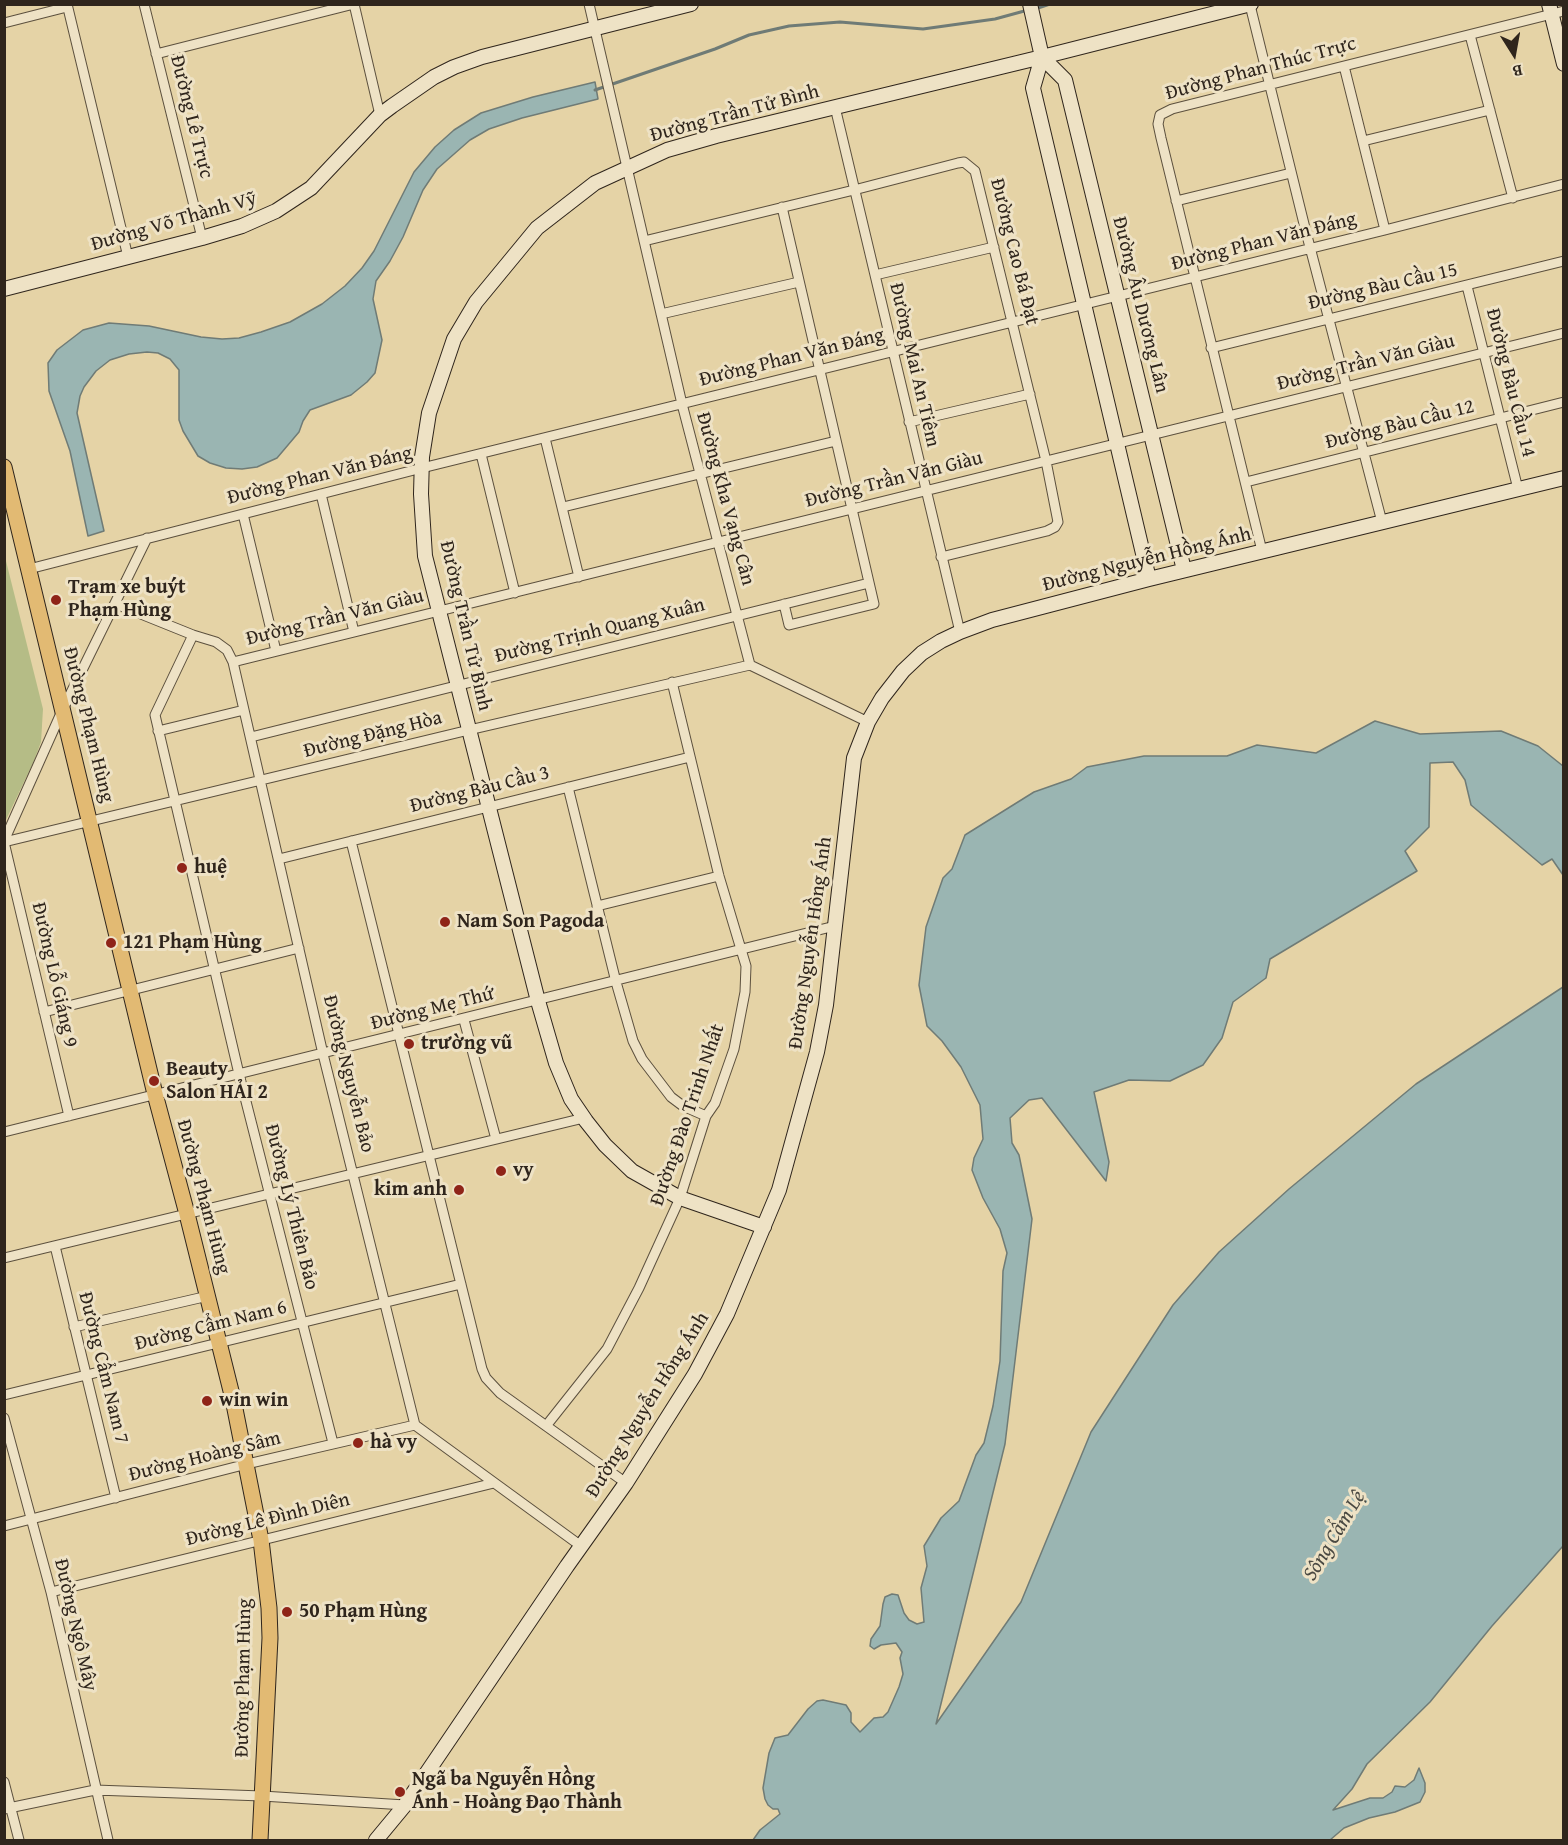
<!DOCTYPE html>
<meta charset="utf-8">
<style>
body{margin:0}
#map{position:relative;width:1568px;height:1845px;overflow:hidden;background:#e5d3a6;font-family:"Gentium Book Plus",serif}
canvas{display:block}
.frame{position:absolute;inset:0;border:6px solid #2f251c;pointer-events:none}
.north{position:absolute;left:1484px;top:24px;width:60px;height:60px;-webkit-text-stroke:4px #eee2c5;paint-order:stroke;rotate:169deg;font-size:16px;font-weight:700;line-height:24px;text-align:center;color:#2f251c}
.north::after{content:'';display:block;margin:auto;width:21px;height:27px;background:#2f251c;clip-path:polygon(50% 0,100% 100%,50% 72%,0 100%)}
</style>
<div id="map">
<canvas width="1568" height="1845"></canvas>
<div class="frame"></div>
<div class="north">B</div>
</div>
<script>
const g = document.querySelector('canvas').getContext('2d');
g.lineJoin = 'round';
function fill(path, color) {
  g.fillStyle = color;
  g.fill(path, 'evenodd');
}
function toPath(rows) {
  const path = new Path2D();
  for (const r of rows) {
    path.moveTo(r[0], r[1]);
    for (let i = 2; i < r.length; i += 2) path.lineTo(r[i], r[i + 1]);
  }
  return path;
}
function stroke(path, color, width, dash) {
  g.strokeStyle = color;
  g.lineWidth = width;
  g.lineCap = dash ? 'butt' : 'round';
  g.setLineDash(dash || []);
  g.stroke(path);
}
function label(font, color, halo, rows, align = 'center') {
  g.font = font + ' "Gentium Book Plus",serif';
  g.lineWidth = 6;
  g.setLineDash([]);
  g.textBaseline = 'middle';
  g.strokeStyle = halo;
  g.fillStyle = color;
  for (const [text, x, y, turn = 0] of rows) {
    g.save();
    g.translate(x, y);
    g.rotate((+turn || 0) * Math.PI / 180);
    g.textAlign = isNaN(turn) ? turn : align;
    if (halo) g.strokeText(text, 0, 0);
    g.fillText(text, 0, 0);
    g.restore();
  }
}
fill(toPath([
 [4,553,43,709,41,742,34,761,5,822]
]), '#b5bc86');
const water = toPath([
 [595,82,598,99,522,118,489,129,470,140,437,169,423,190,403,237,390,261,376,281,373,299,382,340,375,373,367,382,351,395,310,410,303,421,299,432,277,458,257,467,242,469,226,468,210,463,198,456,183,431,179,420,179,370,170,359,158,353,147,352,129,354,110,360,96,371,84,387,80,396,77,413,104,531,88,536,70,451,49,391,48,363,57,350,83,330,109,323,149,326,201,337,222,339,239,338,261,332,290,322,322,304,345,286,362,268,374,251,414,172,435,147,454,130,481,113,533,97,595,82],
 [1375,721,1420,734,1501,731,1538,746,1563,766,1563,875,1552,859,1542,865,1471,805,1465,780,1453,762,1430,763,1429,827,1405,851,1417,871,1270,959,1266,978,1233,1002,1222,1038,1203,1065,1170,1081,1129,1080,1094,1092,1109,1162,1106,1181,1042,1098,1029,1100,1010,1118,1012,1143,1019,1155,1032,1219,1005,1444,936,1724,1021,1602,1091,1432,1173,1305,1219,1252,1289,1189,1416,1084,1563,987,1563,1546,1492,1626,1430,1702,1367,1764,1352,1789,1333,1810,1370,1798,1383,1798,1392,1792,1395,1786,1405,1787,1414,1780,1419,1768,1425,1783,1425,1792,1420,1802,1395,1812,1369,1818,1344,1828,1330,1840,753,1840,760,1830,780,1814,778,1809,773,1809,768,1805,765,1799,763,1788,769,1753,775,1738,788,1735,808,1709,817,1701,823,1700,846,1705,851,1713,851,1722,860,1732,874,1718,883,1717,888,1712,899,1687,903,1674,900,1658,902,1652,896,1643,881,1645,874,1649,870,1646,871,1639,880,1626,883,1604,885,1597,892,1594,898,1595,904,1613,909,1620,917,1624,924,1622,921,1588,927,1566,924,1546,941,1518,959,1501,976,1455,984,1443,993,1406,1000,1361,1003,1271,1007,1253,1000,1229,983,1198,972,1170,974,1158,983,1139,980,1105,961,1067,942,1041,927,1026,919,985,926,927,943,878,952,869,965,835,1034,792,1071,779,1087,767,1144,756,1227,756,1257,745,1316,753,1375,721]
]);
fill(water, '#9ab5b2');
stroke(water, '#6f7b76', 1.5);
stroke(toPath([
 [1035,9,1050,4],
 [595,90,715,49,749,35,789,26,840,22,923,29,995,19,1028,10]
]), '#6f7b76', 3);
const street = toPath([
 [67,4,128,257],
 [144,4,202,238],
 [354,4,380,115],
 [589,4,682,404,750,665,868,722],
 [1250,5,1306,232,1382,522],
 [4,23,67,7],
 [1470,35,1513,198],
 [156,54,354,4],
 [1344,66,1385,230],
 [835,107,960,632],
 [1363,141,1490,110],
 [1176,201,1291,173],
 [782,207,874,604,789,625,784,604],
 [644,241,854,190,958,163,964,162,975,171,1046,461,1058,522,1055,527,1047,531,941,557],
 [875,275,994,247],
 [1467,286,1518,489],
 [661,314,799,282],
 [1211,348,1564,261],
 [909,422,1030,394],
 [545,438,579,577],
 [481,454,515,593],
 [1246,482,1564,402],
 [321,494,354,632],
 [563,507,836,441],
 [243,514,276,651],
 [1262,551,1161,138,1158,124,1160,115,1172,109,1564,11],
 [29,569,422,468,1385,230,1564,184],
 [116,604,193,635,216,642,227,650,233,662,323,1054,415,1425,581,1546],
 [193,635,155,715,239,1074,333,1443],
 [233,662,1564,333],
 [158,731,244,710],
 [251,737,869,583],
 [568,787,616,982,633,1041,642,1059,671,1097,683,1106,706,1116],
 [4,841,62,711,147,538],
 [351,841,482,1369,486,1378,500,1393,626,1483],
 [4,842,469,730,750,665],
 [4,842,69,1116],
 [279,859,690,757],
 [597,906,719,876],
 [44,1012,299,948],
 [464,1020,496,1139],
 [4,1132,835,926],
 [55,1246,116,1498],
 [4,1258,584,1118],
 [74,1327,208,1296],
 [4,1395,461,1284],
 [4,1418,51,1592,108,1840],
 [546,1426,607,1349,639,1288,680,1198,706,1116,715,1103,734,1049,745,992,746,966,719,876,672,682],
 [4,1526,247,1464,415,1425],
 [51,1592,494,1483],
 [4,1782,19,1840],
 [4,1809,95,1790,262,1796,405,1805]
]);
const secondary = toPath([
 [1030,4,1042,57,1033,88,1149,579],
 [1549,4,1564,64],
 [1042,57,1065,80,1184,570],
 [4,289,202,238,242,226,276,211,311,188,380,115,392,106,434,77,454,67,482,57,691,4],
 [764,1227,680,1198,632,1171,605,1145,586,1121,571,1099,556,1063,538,1001,425,556,421,494,422,457,429,413,454,339,476,302,537,228,595,183,667,150,716,136,1042,57,1251,4],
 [376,1840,405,1805,567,1566,626,1483,695,1374,727,1314,779,1190,817,1052,826,1005,854,758,868,722,882,698,903,671,922,653,941,641,960,632,992,620,1149,579,1564,478]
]);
const primary = toPath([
 [4,467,155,1094,187,1214,233,1399,261,1540,269,1608,270,1638,260,1840]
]);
stroke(street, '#5c503e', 11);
stroke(secondary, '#2f251c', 16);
stroke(primary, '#2f251c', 17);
stroke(street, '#eee2c5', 9);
stroke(secondary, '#eee2c5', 14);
stroke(primary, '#e2ba73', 15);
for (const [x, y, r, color] of [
 [56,600,6,"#8f2418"],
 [182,868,6,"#8f2418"],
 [445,922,6,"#8f2418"],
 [111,943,6,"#8f2418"],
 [409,1044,6,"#8f2418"],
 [154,1081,6,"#8f2418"],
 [501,1171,6,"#8f2418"],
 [459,1190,6,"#8f2418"],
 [207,1401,6,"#8f2418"],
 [358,1443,6,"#8f2418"],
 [287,1612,6,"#8f2418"],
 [400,1792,6,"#8f2418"]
]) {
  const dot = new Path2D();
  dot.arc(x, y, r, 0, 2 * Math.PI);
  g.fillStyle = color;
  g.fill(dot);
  stroke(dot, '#eee2c5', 2);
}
label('20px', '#2f251c', '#eee2c5', [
 ["Đường Phan Thúc Trực",1261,69,-15],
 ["Đường Trần Tử Bình",735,114,-15],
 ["Đường Lê Trực",191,117,76],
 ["Đường Võ Thành Vỹ",174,222,-16],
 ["Đường Phan Văn Đáng",1264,242,-14],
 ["Đường Cao Bá Đạt",1014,252,76],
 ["Đường Bàu Cầu 15",1383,287,-13],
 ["Đường Âu Dương Lân",1140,305,76],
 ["Đường Phan Văn Đáng",792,358,-14],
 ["Đường Trần Văn Giàu",1366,363,-14],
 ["Đường Mai An Tiêm",914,365,77],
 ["Đường Bàu Cầu 14",1510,383,76],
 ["Đường Bàu Cầu 12",1400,425,-14],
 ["Đường Phan Văn Đáng",320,476,-14],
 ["Đường Trần Văn Giàu",894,480,-14],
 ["Đường Kha Vạng Cân",725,499,75],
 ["Đường Nguyễn Hồng Ánh",1147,560,-14],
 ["Đường Trần Văn Giàu",335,618,-14],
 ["Đường Trần Tử Bình",465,626,77],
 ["Đường Trịnh Quang Xuân",600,631,-14],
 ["Đường Phạm Hùng",88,725,76],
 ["Đường Đặng Hòa",373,735,-14],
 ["Đường Bàu Cầu 3",480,790,-14],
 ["Đường Nguyễn Hồng Ánh",811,943,-82],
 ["Đường Lỗ Giáng 9",54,975,77],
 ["Đường Mẹ Thứ",433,1009,-14],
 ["Đường Nguyễn Bảo",348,1074,76],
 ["Đường Đào Trinh Nhất",688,1115,-71],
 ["Đường Phạm Hùng",203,1197,75],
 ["Đường Lý Thiên Bảo",291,1207,76],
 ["Đường Cẩm Nam 6",211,1326,-14],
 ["Đường Cẩm Nam 7",103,1368,76],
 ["Đường Nguyễn Hồng Ánh",648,1405,-58],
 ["Đường Hoàng Sâm",205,1457,-14],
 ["Đường Lê Đình Diên",268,1520,-14],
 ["Đường Ngô Mây",75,1625,77],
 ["Đường Phạm Hùng",244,1678,-89]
]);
label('bold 20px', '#2f251c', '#eee2c5', [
 ["Trạm xe buýt",68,588],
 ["Phạm Hùng",68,611],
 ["huệ",194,868],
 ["Nam Son Pagoda",457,922],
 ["121 Phạm Hùng",123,943],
 ["trường vũ",421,1044],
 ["Beauty",166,1070],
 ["Salon HẢI 2",166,1093],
 ["vy",513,1171],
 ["kim anh",447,1190,"right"],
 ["win win",219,1401],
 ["hà vy",370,1443],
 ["50 Phạm Hùng",299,1612],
 ["Ngã ba Nguyễn Hồng",412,1780],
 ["Ánh - Hoàng Đạo Thành",412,1803]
], 'left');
label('italic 21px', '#4a4942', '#eee2c5', [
 ["Sông Cẩm Lệ",1335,1536,-59]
]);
</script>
